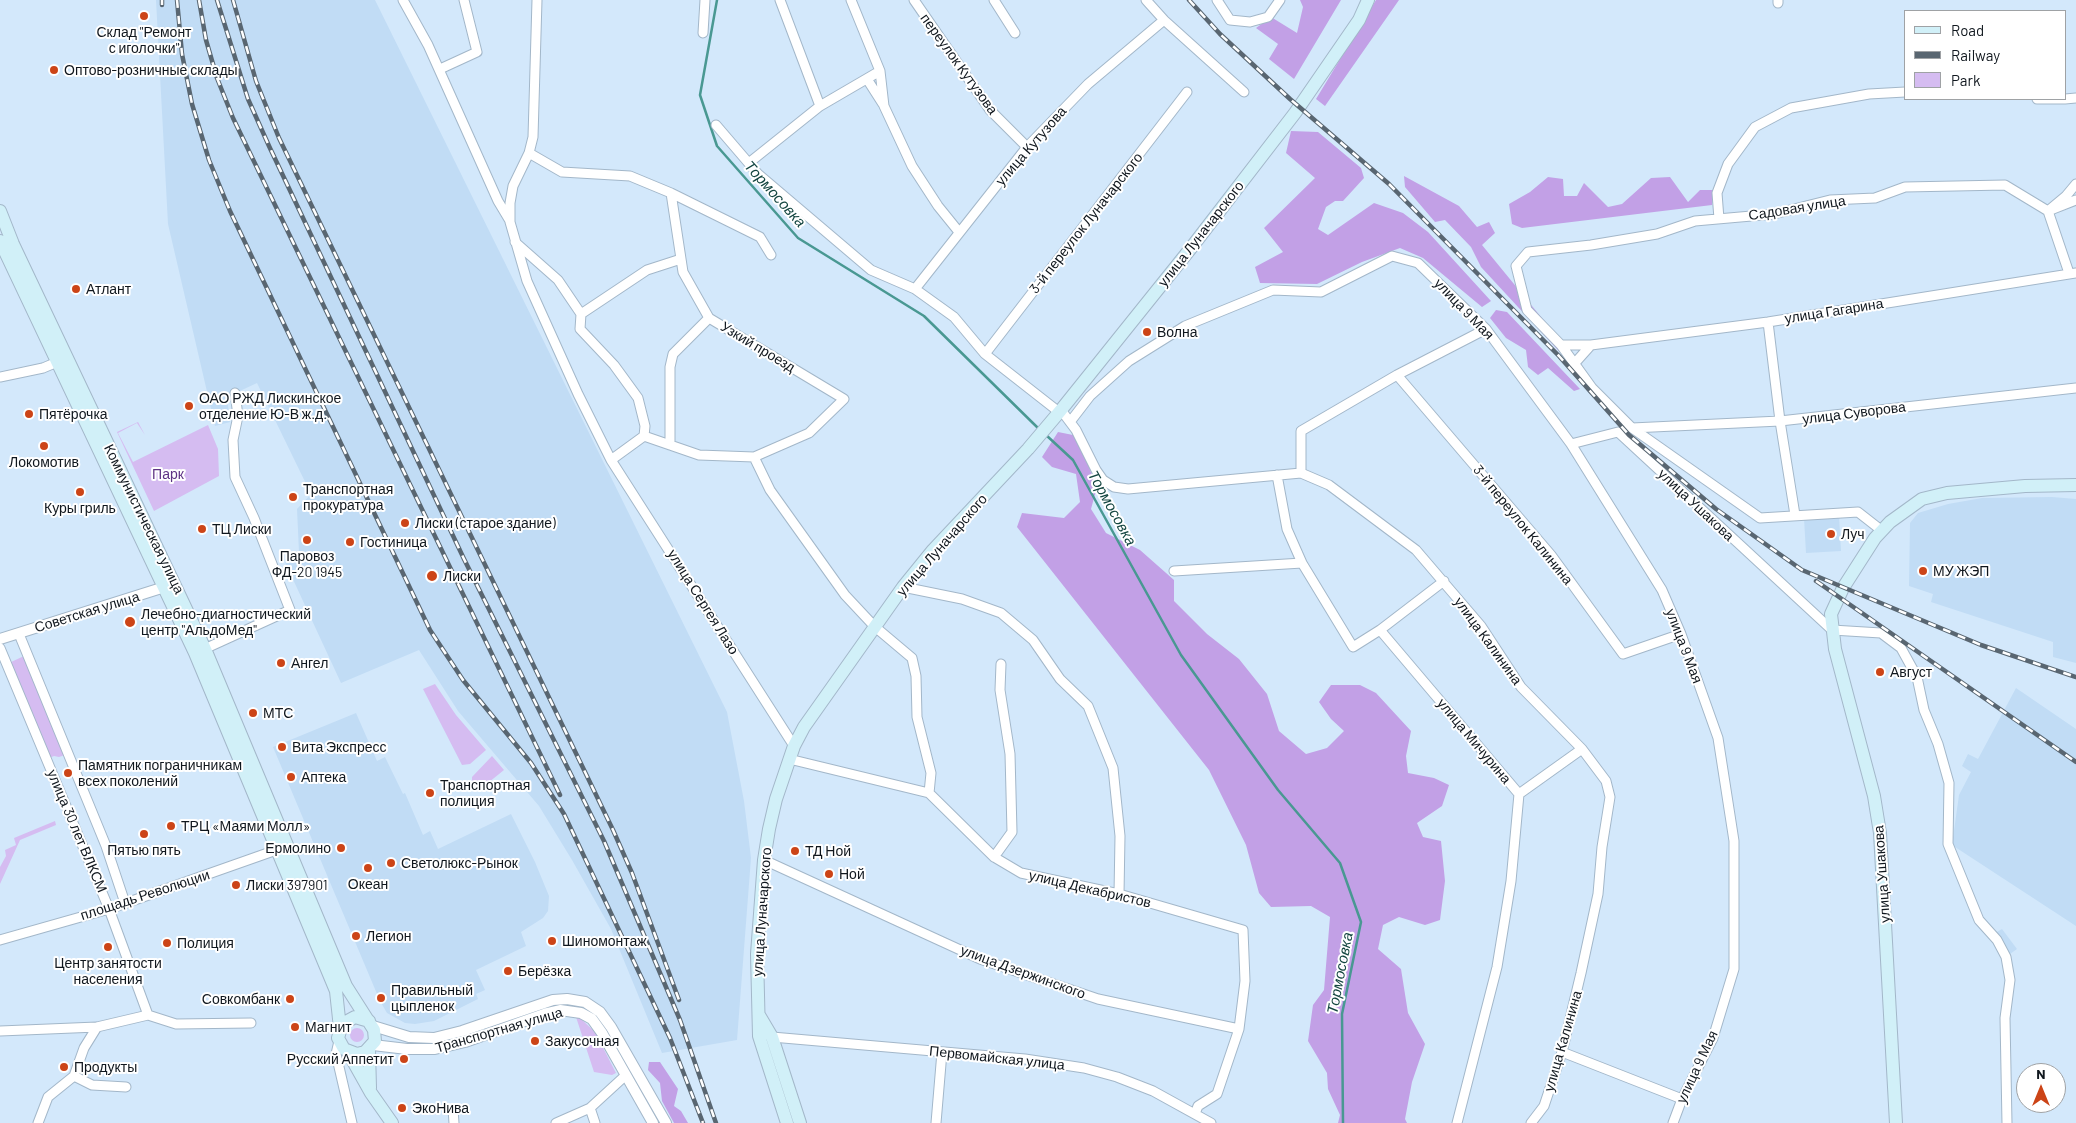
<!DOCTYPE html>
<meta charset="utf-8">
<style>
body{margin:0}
#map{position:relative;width:2076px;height:1123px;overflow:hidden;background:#d3e8fb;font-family:Barlow,sans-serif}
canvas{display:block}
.legend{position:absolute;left:1904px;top:10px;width:162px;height:90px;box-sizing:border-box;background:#fff;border:1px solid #9fa2a5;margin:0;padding:6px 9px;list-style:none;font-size:15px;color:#10171e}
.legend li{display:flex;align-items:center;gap:10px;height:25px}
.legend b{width:25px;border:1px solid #9fa2a5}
.north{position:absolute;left:2016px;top:1063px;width:50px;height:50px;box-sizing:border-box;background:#fff;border:1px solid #9fa2a5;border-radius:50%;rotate:0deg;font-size:14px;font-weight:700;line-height:20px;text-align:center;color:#10171e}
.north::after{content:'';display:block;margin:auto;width:18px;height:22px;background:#cc4417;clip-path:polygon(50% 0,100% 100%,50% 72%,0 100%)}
</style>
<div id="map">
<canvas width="2076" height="1123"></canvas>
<ul class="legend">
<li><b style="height:6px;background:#d1f0f8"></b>Road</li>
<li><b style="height:6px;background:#596671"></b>Railway</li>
<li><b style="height:14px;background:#d5bcf1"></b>Park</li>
</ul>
<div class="north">N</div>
</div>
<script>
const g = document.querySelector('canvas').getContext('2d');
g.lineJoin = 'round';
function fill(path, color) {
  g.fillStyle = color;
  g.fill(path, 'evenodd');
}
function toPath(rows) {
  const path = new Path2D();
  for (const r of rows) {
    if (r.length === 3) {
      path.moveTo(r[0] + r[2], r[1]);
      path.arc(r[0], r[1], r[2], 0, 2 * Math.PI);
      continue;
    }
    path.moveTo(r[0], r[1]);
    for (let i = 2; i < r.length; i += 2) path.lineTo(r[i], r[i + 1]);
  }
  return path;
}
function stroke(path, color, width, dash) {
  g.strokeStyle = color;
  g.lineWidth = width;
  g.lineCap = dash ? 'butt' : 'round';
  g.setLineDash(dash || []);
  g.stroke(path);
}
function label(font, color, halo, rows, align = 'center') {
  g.font = font + ' Barlow,sans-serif';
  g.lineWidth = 4;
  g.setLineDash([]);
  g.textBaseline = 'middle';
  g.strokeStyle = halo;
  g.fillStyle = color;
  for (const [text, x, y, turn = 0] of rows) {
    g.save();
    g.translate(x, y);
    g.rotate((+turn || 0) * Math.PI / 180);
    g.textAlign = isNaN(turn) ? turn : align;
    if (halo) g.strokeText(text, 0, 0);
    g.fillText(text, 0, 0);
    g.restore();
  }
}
fill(toPath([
 [156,0,375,0,727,712,744,801,751,858,737,1040,662,1053,611,929,572,860,539,806,458,711,419,650,341,683,284,560,299,552,297,509,311,494,257,383,227,397,230,422,215,426,168,224],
 [2052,497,2076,499,2076,663,2053,657,2053,642,1931,602,1933,594,1909,586,1910,523,1918,513,1948,504,1982,498],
 [1839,516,1841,551,1806,553,1804,518],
 [2016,688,2076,729,2076,926,1952,845,1959,795,1971,772,1962,766,1968,754,1978,759],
 [356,713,377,761,385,757,403,794,405,793,423,835,430,831,438,849,511,814,535,862,549,896,548,911,543,918,521,932,526,946,476,970,485,990,476,994,478,999,434,1021,415,1024,405,1023,387,1013,380,1001,273,747],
 [2002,929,2017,949,2010,954,1995,933]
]), '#c1dcf5');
fill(toPath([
 [138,422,145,435,137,423,118,433,133,462,208,425,218,449,219,476,154,511,117,432],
 [24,656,65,755,59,757,54,756,49,758,9,663],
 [435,684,456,715,486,750,470,764,462,765,423,689],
 [492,756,504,770,478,791,472,786,472,777],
 [55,821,56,825,20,840,0,884,0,867,6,856,5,850,16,845,14,838],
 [578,1016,595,1032,616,1073,612,1075,594,1072,576,1017],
 [357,1035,7]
]), '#d5bcf1');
fill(toPath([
 [1300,0,1341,0,1294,79,1269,59,1278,44,1256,28,1271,17,1297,33,1303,7],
 [1376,0,1399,0,1325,106,1316,99],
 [1291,131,1318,132,1361,168,1364,178,1343,201,1335,201,1326,207,1318,229,1328,235,1374,203,1403,213,1428,232,1491,301,1482,307,1423,258,1400,248,1362,262,1317,284,1260,283,1255,267,1283,252,1264,228,1315,178,1286,153],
 [1404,176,1459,206,1477,227,1489,222,1495,233,1482,245,1573,356,1567,360,1481,267,1471,247,1445,220,1435,222,1405,187],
 [1548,177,1563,179,1564,196,1577,196,1584,183,1608,207,1622,204,1651,178,1670,177,1688,202,1700,190,1714,190,1712,205,1522,228,1512,224,1509,204,1530,192],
 [1496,310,1507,312,1580,389,1574,391,1548,368,1538,375,1528,367,1526,350,1506,338,1490,318],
 [1058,432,1073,435,1088,465,1097,487,1091,509,1106,533,1140,550,1174,580,1174,601,1207,634,1239,659,1267,694,1279,731,1306,754,1327,748,1344,731,1331,719,1319,702,1331,685,1360,685,1376,693,1411,731,1406,756,1408,773,1434,778,1449,785,1442,806,1417,823,1423,837,1441,841,1445,881,1440,920,1425,925,1399,917,1383,925,1378,949,1401,969,1408,1013,1425,1044,1412,1082,1405,1119,1407,1123,1338,1123,1340,1115,1328,1089,1327,1073,1308,1041,1313,1005,1324,990,1330,917,1311,906,1271,907,1259,893,1246,845,1209,770,1017,527,1022,513,1064,518,1080,502,1076,474,1052,467,1042,457],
 [649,1062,660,1062,678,1089,674,1106,681,1111,688,1123,674,1123,662,1101,660,1083,648,1070]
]), '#c2a0e6');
stroke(toPath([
 [717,0,700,95,717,146,798,238,924,316,1040,430],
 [1046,435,1073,460,1181,655,1278,790,1340,863,1361,922,1342,1014,1343,1123]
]), '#499892', 2.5);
const minor = toPath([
 [403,0,428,45,498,201,510,221],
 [537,0,533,137,529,153,513,186,510,203,510,222,527,281,578,394,611,460,794,746],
 [780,0,820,106],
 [851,0,880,71,884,106,912,166,938,206,959,232],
 [914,0,990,110,1027,147],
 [994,0,1015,33],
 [1146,0,1164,20,1244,92],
 [1217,0,1230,20,1250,22,1268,17,1280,0],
 [1778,3,1778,0],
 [703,33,705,0],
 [440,69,477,52,464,0],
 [867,79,883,104],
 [2037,99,2063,99],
 [2065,99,2076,98],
 [716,125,758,174,871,270,915,289,954,317,985,354,1059,412],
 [529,153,562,172,630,176,671,193,683,272,709,318,844,399,809,433,754,457,699,455,644,436],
 [750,162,820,106,880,71],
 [671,193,760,237,771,255],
 [1719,219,1717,193,1728,164,1755,127,1791,108,1869,94,1905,92],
 [515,242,558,280,581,314,580,329,614,365,638,398,645,426,644,436,611,460],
 [2069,273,2048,211,2066,196,2076,184],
 [915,289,1027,147,1088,84,1164,20],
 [581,314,647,270,681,259],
 [1768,322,1780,421,1795,515],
 [1486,329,1397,375,1551,555,1623,654,1681,634],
 [1561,345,1591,345,1768,322,2076,273],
 [985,354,1187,92],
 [1574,364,1591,345],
 [0,377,43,368,62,360],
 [1061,410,1076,430,1096,470,1103,480,1114,487,1128,489,1301,473,1329,485,1416,550,1481,626,1521,687,1582,749,1606,781,1610,797,1602,847,1598,894,1581,973,1562,1052,1544,1106,1531,1123],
 [1070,422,1090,396,1129,361,1185,326,1273,290,1321,292,1392,256,1418,263,1486,329,1571,444,1662,590,1681,634,1718,738,1734,841,1734,969,1713,1038,1682,1099,1673,1123],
 [1632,428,1780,421,2076,388],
 [1571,444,1618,432,1832,630,1881,633,1901,648,1917,677,1924,710,1938,744,1949,783,1948,844,1979,920,1997,940,2006,957,2010,980,2005,1018,2007,1123],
 [670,445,670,367,673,354,709,318],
 [754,457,770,490,845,595,874,626,912,658,916,676,917,717,931,773,929,793],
 [1301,473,1301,431,1397,375],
 [1277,475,1287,529,1302,563],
 [1881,530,1858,512,1760,518,1632,428,1592,388,1561,345,1527,310,1516,266,1528,252,1591,245,1657,234,1695,221,1774,214,1830,200,1875,198,1905,187,2005,185,2048,211,2076,200],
 [1174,571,1302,563,1353,647,1380,630,1519,794,1511,881,1497,967,1457,1123],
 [903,587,962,599,1001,613,1033,640,1060,679,1088,706,1113,768,1120,836,1119,894],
 [1380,630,1444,581],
 [19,634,106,846,125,903],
 [0,648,109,909,148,1015],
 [200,651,290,610,254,518,235,477,233,440,238,416,235,393],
 [789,759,929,793,994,857,1021,873,1119,894,1243,930,1245,981,1239,1029,1217,1094,1198,1106,1195,1114],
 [1519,794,1582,749],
 [994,857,1012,832,1010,754,1000,690,1001,664],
 [764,860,980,959,1098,999,1239,1029],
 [0,940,109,909,282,848],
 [0,1031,97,1027,148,1015,176,1024,251,1023],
 [772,1037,1025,1059,1084,1068,1117,1077,1153,1091,1211,1123],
 [339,1041,336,1054,352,1123],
 [1562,1052,1682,1099],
 [74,1076,92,1085,126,1087],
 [590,1108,595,1123],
 [453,1109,454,1123],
 [38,1123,48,1097,74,1076,84,1048,97,1027],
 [556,1123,590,1108,626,1075],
 [936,1123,942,1052]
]);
const tertiary = toPath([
 [0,639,171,585],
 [373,1026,409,1037,434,1038,462,1031,553,1000,567,999,585,1002,600,1012,611,1027,666,1123],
 [373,1045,407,1049,435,1049,465,1042,547,1013,560,1010,581,1013,592,1019,602,1033,653,1123]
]);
const secondary = toPath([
 [0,211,13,244,205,649,346,986,374,1030,375,1041,365,1052,357,1054,344,1049,338,1038,342,1024,355,1017,369,1021],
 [0,241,195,653,336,991,340,1028],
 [759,1015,772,1037,800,1123],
 [369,1050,370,1088],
 [348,1052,371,1093,392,1123],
 [787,1123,759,1036,757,954,764,860,769,829,776,799,794,746,804,727,903,587,933,550,1028,449,1061,410,1191,248,1295,113,1359,20,1368,0],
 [1896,1123,1880,833,1874,796,1835,649,1831,614,1843,588,1875,538,1890,522,1922,499,1947,493,2025,486,2076,485]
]);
stroke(minor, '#a3b7c9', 11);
stroke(tertiary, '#a3b7c9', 12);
stroke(secondary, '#a3b7c9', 14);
stroke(minor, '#fff', 9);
stroke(tertiary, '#fff', 10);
stroke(secondary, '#d1f0f8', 12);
const rail = toPath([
 [162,0,162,5],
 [177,0,182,54,192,104,209,160,230,211,430,630,463,680,531,763,564,814,670,1038,703,1123],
 [199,0,206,40,217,78,233,118,560,795],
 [217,0,248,99,269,146,464,559,604,841,680,1020,716,1123],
 [233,0,256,81,279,138,613,830,632,873,679,1000],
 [1189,0,1220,34,1290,99,1389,184,1559,356,1629,435,1716,509,1802,570,1981,645,2076,677],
 [1816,581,2076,762]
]);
stroke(rail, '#596671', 4.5);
stroke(rail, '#fff', 2.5, [8]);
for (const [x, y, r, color] of [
 [144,16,5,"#cc4417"],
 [54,70,5,"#cc4417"],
 [76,289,5,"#cc4417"],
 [1147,332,5,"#cc4417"],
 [189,406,5,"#cc4417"],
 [29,414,5,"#cc4417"],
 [44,446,5,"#cc4417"],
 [80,492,5,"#cc4417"],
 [293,497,5,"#cc4417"],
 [405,523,5,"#cc4417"],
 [202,529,5,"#cc4417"],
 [1831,534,5,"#cc4417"],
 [307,540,5,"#cc4417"],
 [350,542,5,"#cc4417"],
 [1923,571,5,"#cc4417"],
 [432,576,6,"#cc4417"],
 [130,622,6,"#cc4417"],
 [281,663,5,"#cc4417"],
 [1880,672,5,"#cc4417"],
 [253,713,5,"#cc4417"],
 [282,747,5,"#cc4417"],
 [68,773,5,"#cc4417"],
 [291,777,5,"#cc4417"],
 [430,793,5,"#cc4417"],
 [171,826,5,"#cc4417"],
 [144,834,5,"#cc4417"],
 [341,848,5,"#cc4417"],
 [795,851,5,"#cc4417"],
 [391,863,5,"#cc4417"],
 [368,868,5,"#cc4417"],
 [829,874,5,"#cc4417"],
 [236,885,5,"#cc4417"],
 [356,936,5,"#cc4417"],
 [552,941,5,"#cc4417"],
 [167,943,5,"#cc4417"],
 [108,947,5,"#cc4417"],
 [508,971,5,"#cc4417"],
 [381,998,5,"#cc4417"],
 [290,999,5,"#cc4417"],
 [295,1027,5,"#cc4417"],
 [535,1041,5,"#cc4417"],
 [404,1059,5,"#cc4417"],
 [64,1067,5,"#cc4417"],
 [402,1108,5,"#cc4417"]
]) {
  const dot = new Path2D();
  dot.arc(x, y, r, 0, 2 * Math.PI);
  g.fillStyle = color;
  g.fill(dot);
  stroke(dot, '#fff', 2);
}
label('14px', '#10171e', '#fff', [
 ["Склад \"Ремонт",144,32,"center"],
 ["с иголочки\"",144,48,"center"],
 ["Оптово-розничные склады",64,70],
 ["Атлант",86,289],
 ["Волна",1157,332],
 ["ОАО РЖД Лискинское",199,398],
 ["отделение Ю-В ж.д.",199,414],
 ["Пятёрочка",39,414],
 ["Локомотив",44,462,"center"],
 ["Транспортная",303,489],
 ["прокуратура",303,505],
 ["Куры гриль",80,508,"center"],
 ["Лиски (старое здание)",415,523],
 ["ТЦ Лиски",212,529],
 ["Луч",1841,534],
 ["Гостиница",360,542],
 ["Паровоз",307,556,"center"],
 ["ФД-20 1945",307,572,"center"],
 ["МУ ЖЭП",1933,571],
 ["Лиски",443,576],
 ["Лечебно-диагностический",141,614],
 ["центр \"АльдоМед\"",141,630],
 ["Ангел",291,663],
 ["Август",1890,672],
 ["МТС",263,713],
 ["Вита Экспресс",292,747],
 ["Памятник пограничникам",78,765],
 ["всех поколений",78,781],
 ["Аптека",301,777],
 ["Транспортная",440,785],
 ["полиция",440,801],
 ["ТРЦ «Маями Молл»",181,826],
 ["Ермолино",331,848,"right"],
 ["Пятью пять",144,850,"center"],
 ["ТД Ной",805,851],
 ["Светолюкс-Рынок",401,863],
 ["Ной",839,874],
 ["Океан",368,884,"center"],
 ["Лиски 397901",246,885],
 ["Легион",366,936],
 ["Шиномонтаж",562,941],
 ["Полиция",177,943],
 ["Центр занятости",108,963,"center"],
 ["населения",108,979,"center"],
 ["Берёзка",518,971],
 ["Правильный",391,990],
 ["цыпленок",391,1006],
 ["Совкомбанк",280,999,"right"],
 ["Магнит",305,1027],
 ["Закусочная",545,1041],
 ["Русский Аппетит",394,1059,"right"],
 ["Продукты",74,1067],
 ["ЭкоНива",412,1108]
], 'left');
label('14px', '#10171e', '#fff', [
 ["переулок Кутузова",959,64,54],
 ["улица Кутузова",1031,146,-49],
 ["Садовая улица",1797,208,-9],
 ["3-й переулок Луначарского",1086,223,-52],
 ["улица Луначарского",1201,234,-52],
 ["улица 9 Мая",1464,309,46],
 ["улица Гагарина",1834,311,-9],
 ["Узкий проезд",758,347,31],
 ["улица Суворова",1854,413,-7],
 ["улица Ушакова",1696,505,43],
 ["Коммунистическая улица",144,519,64],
 ["3-й переулок Калинина",1523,525,51],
 ["улица Луначарского",942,545,-49],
 ["улица Сергея Лазо",703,602,58],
 ["Советская улица",87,612,-17],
 ["улица Калинина",1488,641,54],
 ["улица 9 Мая",1684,646,69],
 ["улица Мичурина",1474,741,50],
 ["улица 30 лет ВЛКСМ",77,831,67],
 ["улица Ушакова",1882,874,-94],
 ["улица Декабристов",1090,889,13],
 ["площадь Революции",145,895,-18],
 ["улица Луначарского",762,912,-86],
 ["улица Дзержинского",1023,972,20],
 ["Транспортная улица",499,1030,-16],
 ["улица Калинина",1563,1041,-74],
 ["Первомайская улица",997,1058,6],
 ["улица 9 Мая",1697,1067,-65]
]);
label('14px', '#5e3384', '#fff', [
 ["Парк",168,474]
]);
label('italic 15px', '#144641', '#fff', [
 ["Тормосовка",775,194,48],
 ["Тормосовка",1112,508,61],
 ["Тормосовка",1340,973,-79]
]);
</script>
